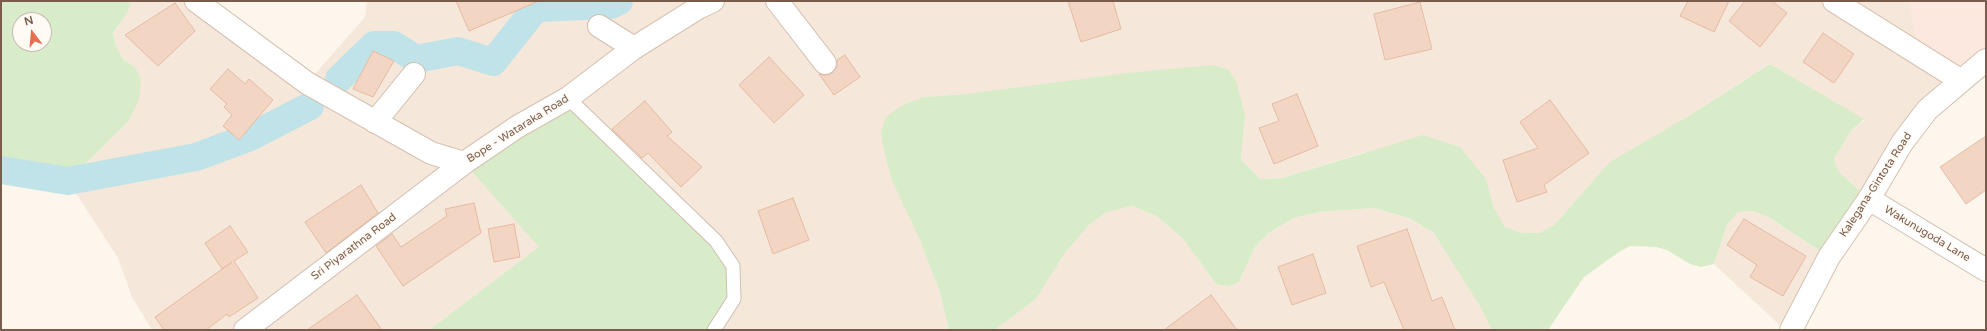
<!DOCTYPE html>
<style>
body{margin:0}
#map{position:relative;width:1987px;height:331px;overflow:hidden;background:#fdf6ec;font-family:"Varela Round",sans-serif}
canvas{display:block}
.frame{position:absolute;inset:0;border:2px solid #7a5c4d;pointer-events:none}
.north{position:absolute;left:12px;top:12px;width:40px;height:40px;box-sizing:border-box;background:#fffaf3;border:1px solid #cabbb1;border-radius:50%;rotate:344deg;font-size:11px;font-weight:700;line-height:16px;text-align:center;color:#7a5c4d}
.north::after{content:'';display:block;margin:auto;width:14px;height:18px;background:#e76f51;clip-path:polygon(50% 0,100% 100%,50% 72%,0 100%)}
</style>
<div id="map">
<canvas width="1987" height="331"></canvas>
<div class="frame"></div>
<div class="north">N</div>
</div>
<script>
const g = document.querySelector('canvas').getContext('2d');
g.lineJoin = 'round';
function fill(path, color) {
  g.fillStyle = color;
  g.fill(path, 'evenodd');
}
function toPath(rows) {
  const path = new Path2D();
  for (const r of rows) {
    path.moveTo(r[0], r[1]);
    for (let i = 2; i < r.length; i += 2) path.lineTo(r[i], r[i + 1]);
  }
  return path;
}
function stroke(path, color, width, dash) {
  g.strokeStyle = color;
  g.lineWidth = width;
  g.lineCap = dash ? 'butt' : 'round';
  g.setLineDash(dash || []);
  g.stroke(path);
}
function label(font, color, halo, rows, align = 'center') {
  g.font = font + ' "Varela Round",sans-serif';
  g.lineWidth = 3;
  g.setLineDash([]);
  g.textBaseline = 'middle';
  g.strokeStyle = halo;
  g.fillStyle = color;
  for (const [text, x, y, turn = 0] of rows) {
    g.save();
    g.translate(x, y);
    g.rotate((+turn || 0) * Math.PI / 180);
    g.textAlign = isNaN(turn) ? turn : align;
    if (halo) g.strokeText(text, 0, 0);
    g.fillText(text, 0, 0);
    g.restore();
  }
}
fill(toPath([
 [132,1,196,1,307,83,365,17,367,1,1909,1,1921,56,1960,80,1869,199,1841,174,1836,166,1834,159,1851,131,1864,120,1770,64,1692,114,1573,203,1554,225,1539,233,1523,233,1505,227,1494,208,1486,179,1365,152,1282,178,1260,179,1241,159,1245,117,967,94,923,97,919,238,940,293,949,330,714,330,464,163,540,247,429,330,152,330,132,297,118,258,68,181,128,122,135,67,123,59,116,47,113,33,127,13],
 [1132,206,1158,217,1184,240,1216,284,1239,282,1255,247,1269,233,1293,218,1320,212,1374,208,1407,218,1433,232,1481,306,1492,330,995,330,1036,299,1065,253,1089,225,1107,212],
 [1753,211,1767,216,1829,257,1785,330,1714,264,1727,225,1738,212]
]), '#f5e8da');
fill(toPath([
 [1909,1,1986,1,1986,60,1960,80,1921,56]
]), '#fde8e0');
fill(toPath([
 [1,1,132,1,127,13,113,33,116,47,123,59,135,67,141,79,139,100,128,122,68,181,1,170],
 [20,20,44,20,44,44,20,44],
 [1770,64,1864,119,1851,131,1834,159,1836,166,1841,174,1869,199,1829,257,1767,216,1753,211,1738,212,1727,225,1714,264,1701,267,1690,264,1667,250,1656,247,1630,246,1619,252,1584,277,1548,330,1492,330,1480,306,1433,232,1408,218,1374,208,1320,212,1293,218,1269,233,1255,247,1239,282,1228,286,1216,284,1184,240,1158,217,1132,206,1107,212,1089,225,1065,253,1036,299,995,330,949,330,940,293,919,238,891,178,883,146,881,131,886,117,901,106,923,97,967,94,1127,73,1213,65,1229,70,1237,83,1245,117,1241,159,1260,179,1282,178,1423,135,1460,147,1486,179,1494,208,1505,227,1523,233,1539,233,1554,225,1610,162,1692,114],
 [568,98,733,266,734,299,714,330,429,330,539,247,464,163]
]), '#d8ecc9');
stroke(toPath([
 [339,79,374,45,394,45,416,59,458,51,493,62,536,8,611,5,619,1],
 [1,170,68,181,196,157,250,137,310,106]
]), '#bfe3e8', 28);
const building = toPath([
 [456,1,539,1,469,31,456,1],
 [1068,1,1113,1,1121,29,1081,42,1068,1],
 [1688,1,1729,1,1714,32,1680,16,1688,1],
 [1745,1,1772,1,1787,13,1760,47,1729,21,1745,1],
 [1420,2,1432,49,1385,60,1374,14,1420,2],
 [175,3,195,31,158,66,125,35,175,3],
 [1823,33,1854,54,1834,83,1803,62,1823,33],
 [373,51,394,61,373,97,353,89,373,51],
 [845,55,860,77,834,95,819,74,826,75,832,73,837,67,837,60,845,55],
 [769,57,804,95,774,123,739,85,769,57],
 [228,69,245,84,249,79,273,100,239,140,223,126,232,115,224,107,227,104,210,89,228,69],
 [1297,94,1318,146,1274,164,1259,128,1279,121,1272,104,1297,94],
 [1550,100,1589,153,1544,185,1547,192,1517,202,1503,160,1538,148,1520,122,1550,100],
 [645,101,672,132,667,136,702,167,681,187,648,153,642,158,612,129,645,101],
 [1986,136,1986,190,1966,204,1940,167,1986,136],
 [361,185,378,213,326,253,305,222,361,185],
 [793,198,809,240,773,254,758,211,793,198],
 [474,203,481,233,403,286,376,246,392,234,401,247,447,216,445,209,474,203],
 [1744,219,1806,256,1783,296,1750,277,1757,265,1727,245,1744,219],
 [514,224,520,257,494,262,488,229,514,224],
 [230,226,248,252,234,261,258,298,229,317,227,314,206,330,164,330,155,317,232,262,222,269,205,243,230,226],
 [1407,229,1432,301,1442,297,1455,330,1404,330,1384,282,1371,287,1357,246,1407,229],
 [1313,254,1326,293,1292,305,1278,267,1313,254],
 [357,295,382,330,307,330,357,295],
 [1211,295,1237,330,1164,330,1211,295]
]);
fill(building, '#f3d5c3');
stroke(building, '#e6bba3', 1);
const lane = toPath([
 [568,98,716,241,733,266,734,299,714,330]
]);
const street = toPath([
 [777,1,825,63],
 [599,26,634,48],
 [375,122,414,74],
 [1869,199,1986,270],
 [245,330,464,163]
]);
const secondary = toPath([
 [196,1,307,83,431,153,464,163,517,127,568,98,634,48,698,8,713,1],
 [1834,1,1960,80],
 [1791,330,1829,257,1869,199,1902,143,1927,110,1986,60]
]);
stroke(lane, '#d1beb0', 15);
stroke(street, '#d1beb0', 24);
stroke(secondary, '#d6c0b0', 24);
stroke(lane, '#fff', 13);
stroke(street, '#fff', 22);
stroke(secondary, '#fff', 22);
label('11px', '#7a5c4d', '#fffaf3', [
 ["Bope - Wataraka Road",518,129,-32],
 ["Kalegana-Gintota Road",1876,185,-57],
 ["Wakunugoda Lane",1927,234,31],
 ["Sri Piyarathna Road",354,247,-37]
]);
</script>
